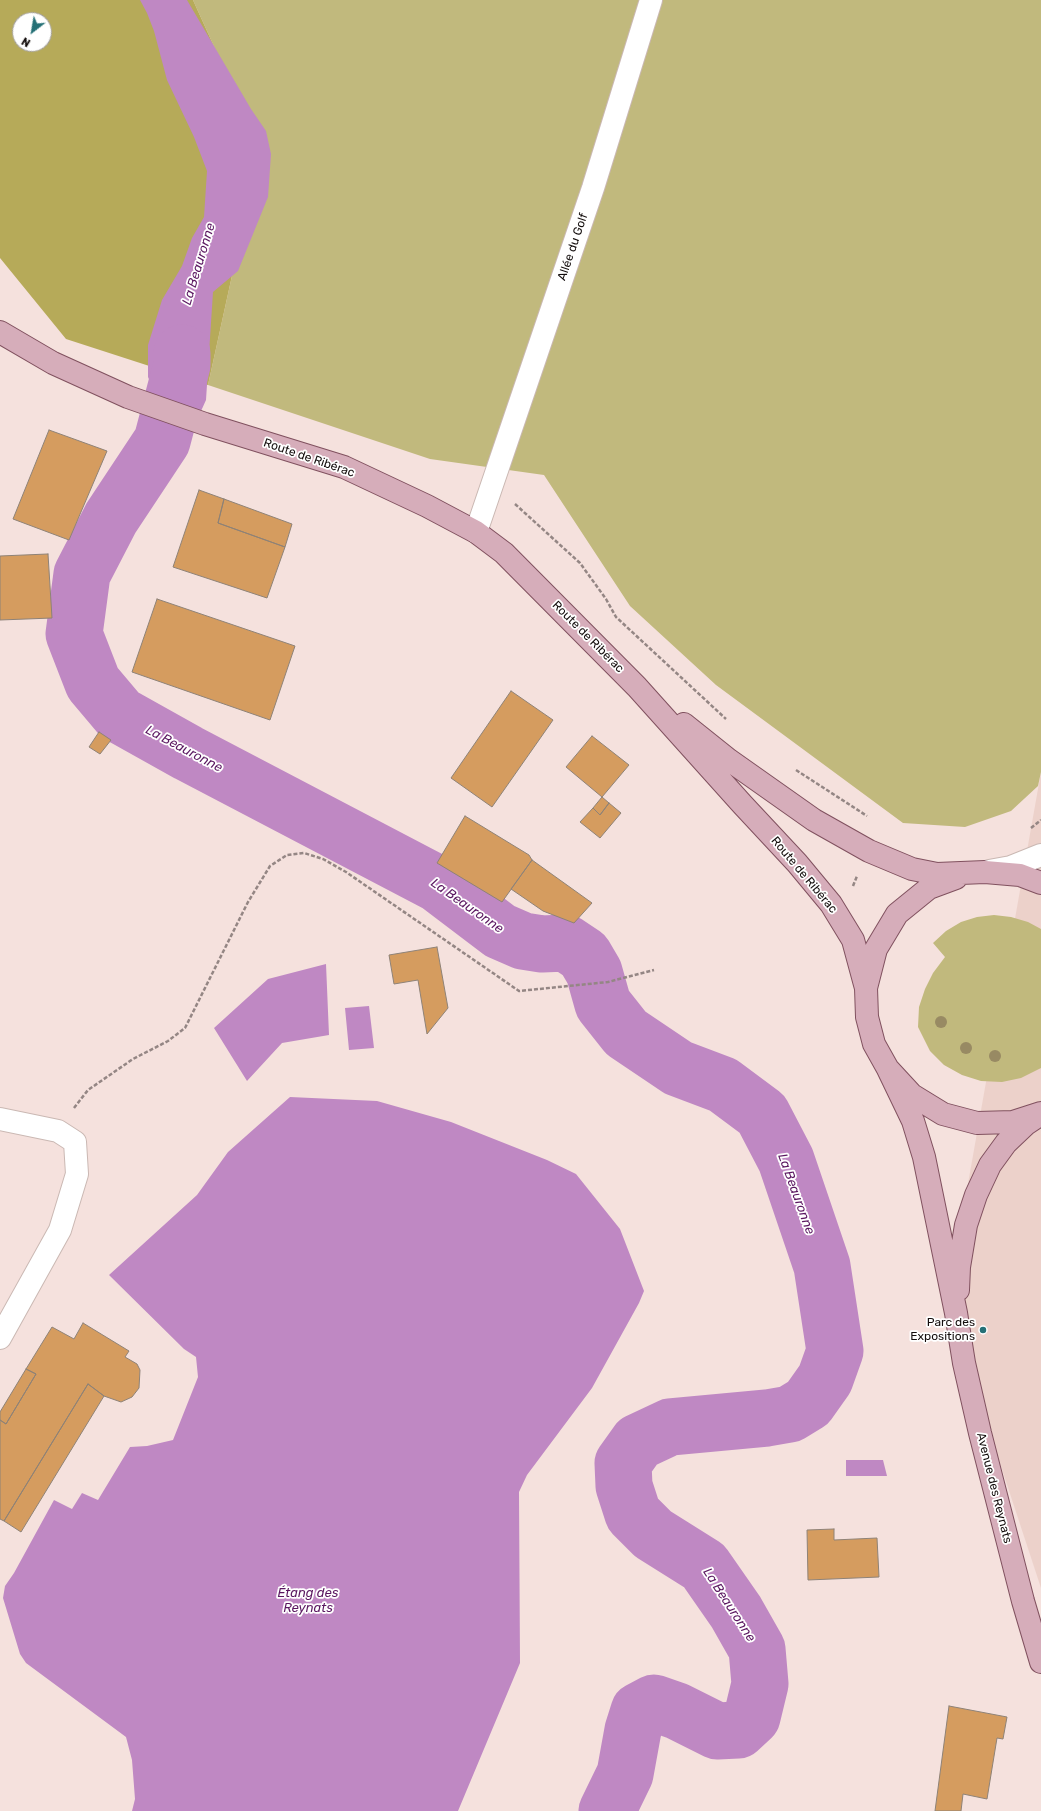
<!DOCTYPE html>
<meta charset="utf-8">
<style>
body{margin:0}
#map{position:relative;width:1041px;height:1811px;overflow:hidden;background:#f5e1dd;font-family:Rubik,sans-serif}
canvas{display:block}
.north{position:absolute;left:12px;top:12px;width:40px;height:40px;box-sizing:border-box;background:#fff;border:1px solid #a19e9e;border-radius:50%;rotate:211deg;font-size:11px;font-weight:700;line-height:16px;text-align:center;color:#130d0c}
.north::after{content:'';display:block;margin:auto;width:14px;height:18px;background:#257076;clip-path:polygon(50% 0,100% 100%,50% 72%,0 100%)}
</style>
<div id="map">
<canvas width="1041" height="1811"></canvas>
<div class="north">N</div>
</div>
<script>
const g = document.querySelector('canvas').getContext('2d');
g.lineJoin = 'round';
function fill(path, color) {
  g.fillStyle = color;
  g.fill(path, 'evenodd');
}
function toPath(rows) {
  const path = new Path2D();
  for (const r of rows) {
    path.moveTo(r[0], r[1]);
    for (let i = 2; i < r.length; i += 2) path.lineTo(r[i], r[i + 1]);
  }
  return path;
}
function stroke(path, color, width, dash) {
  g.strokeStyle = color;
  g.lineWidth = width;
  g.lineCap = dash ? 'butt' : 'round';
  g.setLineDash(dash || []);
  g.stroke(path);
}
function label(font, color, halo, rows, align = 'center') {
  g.font = font + ' Rubik,sans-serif';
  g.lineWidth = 3.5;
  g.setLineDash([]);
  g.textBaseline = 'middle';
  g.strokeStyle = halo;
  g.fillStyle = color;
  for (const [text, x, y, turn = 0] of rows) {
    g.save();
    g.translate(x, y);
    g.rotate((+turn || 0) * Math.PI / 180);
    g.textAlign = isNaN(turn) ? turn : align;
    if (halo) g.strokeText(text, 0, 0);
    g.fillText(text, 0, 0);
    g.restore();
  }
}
fill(toPath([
 [1041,772,1041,1588,947,1302]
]), '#ecd1ca');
fill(toPath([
 [193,0,1041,0,1041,772,1038,786,1011,811,965,827,903,823,716,685,630,606,544,475,430,459,208,385,260,148],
 [994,915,1011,917,1028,922,1041,929,1041,1068,1021,1078,1002,1082,981,1081,962,1075,944,1065,930,1051,918,1027,919,1007,925,989,933,973,945,957,933,943,946,931,961,922,977,917]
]), '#c1b97d');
fill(toPath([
 [0,0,193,0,260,148,208,385,66,339,0,258],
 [20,20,44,20,44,44,20,44]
]), '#b6aa59');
fill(toPath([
 [140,0,187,0,251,109,266,131,271,154,268,197,238,271,213,292,206,400,188,440,151,425,154,391,148,377,148,345,162,300,182,266,192,238,204,217,207,171,194,137,167,80,154,31,147,13],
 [326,964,329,1035,282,1043,247,1081,214,1028,268,979],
 [369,1006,374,1048,349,1050,345,1008],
 [290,1097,377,1101,451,1122,547,1160,576,1174,620,1229,644,1291,639,1303,592,1388,527,1475,519,1492,520,1663,458,1811,132,1811,135,1799,132,1760,126,1737,26,1663,20,1654,3,1598,5,1586,14,1573,54,1500,72,1509,82,1493,98,1500,130,1447,147,1446,173,1440,198,1377,196,1357,184,1349,109,1275,197,1195,228,1152],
 [846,1460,883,1460,887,1476,846,1476]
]), '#bf88c3');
stroke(toPath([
 [182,353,182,365,162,441,111,518,82,574,74,634,93,683,120,715,188,753,438,884,500,931,523,941,542,944,566,943,584,955,594,972,603,1004,626,1033,678,1068,723,1085,762,1114,786,1160,822,1266,835,1351,825,1379,808,1403,790,1414,767,1418,670,1427,638,1442,623,1463,624,1486,633,1514,653,1534,704,1566,736,1612,757,1649,760,1684,752,1717,738,1730,717,1731,677,1711,654,1703,639,1711,633,1730,625,1774,607,1811]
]), '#bf88c3', 57);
const building = toPath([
 [49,430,107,451,69,540,13,519,49,430],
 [199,490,224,499,218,523,285,547,267,598,173,567,199,490],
 [224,499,292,524,285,547,218,523,224,499],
 [48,554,52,618,0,620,0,556,48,554],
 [157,599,295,646,270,720,132,672,157,599],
 [511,691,553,720,492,807,451,778,511,691],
 [99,732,111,740,100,754,89,747,99,732],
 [592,736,629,765,602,797,566,767,592,736],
 [602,797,609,803,600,815,593,808,602,797],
 [609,803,621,813,600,838,580,822,593,808,600,815,609,803],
 [465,816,529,855,532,860,502,902,437,863,465,816],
 [532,860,592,903,574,923,543,911,511,889,532,860],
 [437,947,448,1008,427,1034,418,980,394,984,389,955,437,947],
 [83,1323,129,1351,125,1357,137,1364,140,1370,139,1388,132,1397,121,1402,104,1396,88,1384,4,1521,0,1519,0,1420,6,1424,36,1374,26,1369,52,1327,74,1339,83,1323],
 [26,1369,36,1374,6,1424,0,1420,0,1412,26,1369],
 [88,1384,104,1396,21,1532,4,1521,88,1384],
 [834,1529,834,1540,877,1538,879,1577,808,1580,807,1530,834,1529],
 [949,1706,1007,1717,1003,1739,997,1738,987,1799,963,1794,961,1811,935,1811,949,1706]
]);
fill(building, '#d59c5f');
stroke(building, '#8e8277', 1);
const minor = toPath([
 [476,532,593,188,651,0],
 [989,871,1011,867,1041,855],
 [0,1119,58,1131,75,1142,77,1174,60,1230,0,1338]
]);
const major = toPath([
 [0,332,53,363,128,397,205,424,344,467,427,506,476,532,504,553,637,687,742,804,797,863,831,904,853,940,866,988],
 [684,724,729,760,814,820,869,851,912,869,937,874,985,872,1020,875,1041,883],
 [956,878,929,888,897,914,876,949,866,988,867,1017,874,1044,888,1069,912,1095,943,1114,977,1123,1013,1122,1041,1113],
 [888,1069,913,1121,924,1157,956,1313,964,1363,980,1433,1023,1601,1041,1662],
 [958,1290,959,1267,966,1225,976,1195,990,1165,1006,1143,1026,1124,1035,1118]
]);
stroke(minor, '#cab8b3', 24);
stroke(major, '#80515f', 24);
stroke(toPath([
 [515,504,580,563,606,599,616,617,726,719],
 [796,770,867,816],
 [1031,828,1041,820],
 [853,886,857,876],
 [74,1108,88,1090,133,1059,168,1041,185,1028,248,902,270,866,287,855,304,853,323,859,346,872,519,991,608,982,654,970]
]), '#948684', 2.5, [4, 2]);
stroke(minor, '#fff', 22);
stroke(major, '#d6adba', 22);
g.fillStyle = '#988a63';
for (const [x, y] of [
 [941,1022],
 [966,1048],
 [995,1056]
]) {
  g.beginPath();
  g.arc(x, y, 6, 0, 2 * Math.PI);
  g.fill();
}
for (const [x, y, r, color] of [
 [983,1330,4,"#257076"]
]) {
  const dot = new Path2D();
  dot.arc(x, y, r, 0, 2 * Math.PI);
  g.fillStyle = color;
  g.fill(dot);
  stroke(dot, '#fff', 1.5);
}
label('12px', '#130d0c', '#fff', [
 ["Allée du Golf",573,247,-71],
 ["Route de Ribérac",309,458,19],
 ["Route de Ribérac",588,637,45],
 ["Route de Ribérac",804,875,50],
 ["Avenue des Reynats",994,1488,76]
]);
label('12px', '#130d0c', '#fff', [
 ["Parc des",975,1323],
 ["Expositions",975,1337]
], 'right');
label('italic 13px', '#5a1760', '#fff', [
 ["La Beauronne",199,264,-73],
 ["La Beauronne",184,749,28],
 ["La Beauronne",467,906,35],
 ["La Beauronne",796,1194,70],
 ["Étang des",308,1593],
 ["Reynats",308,1608],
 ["La Beauronne",729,1605,57]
]);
</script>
